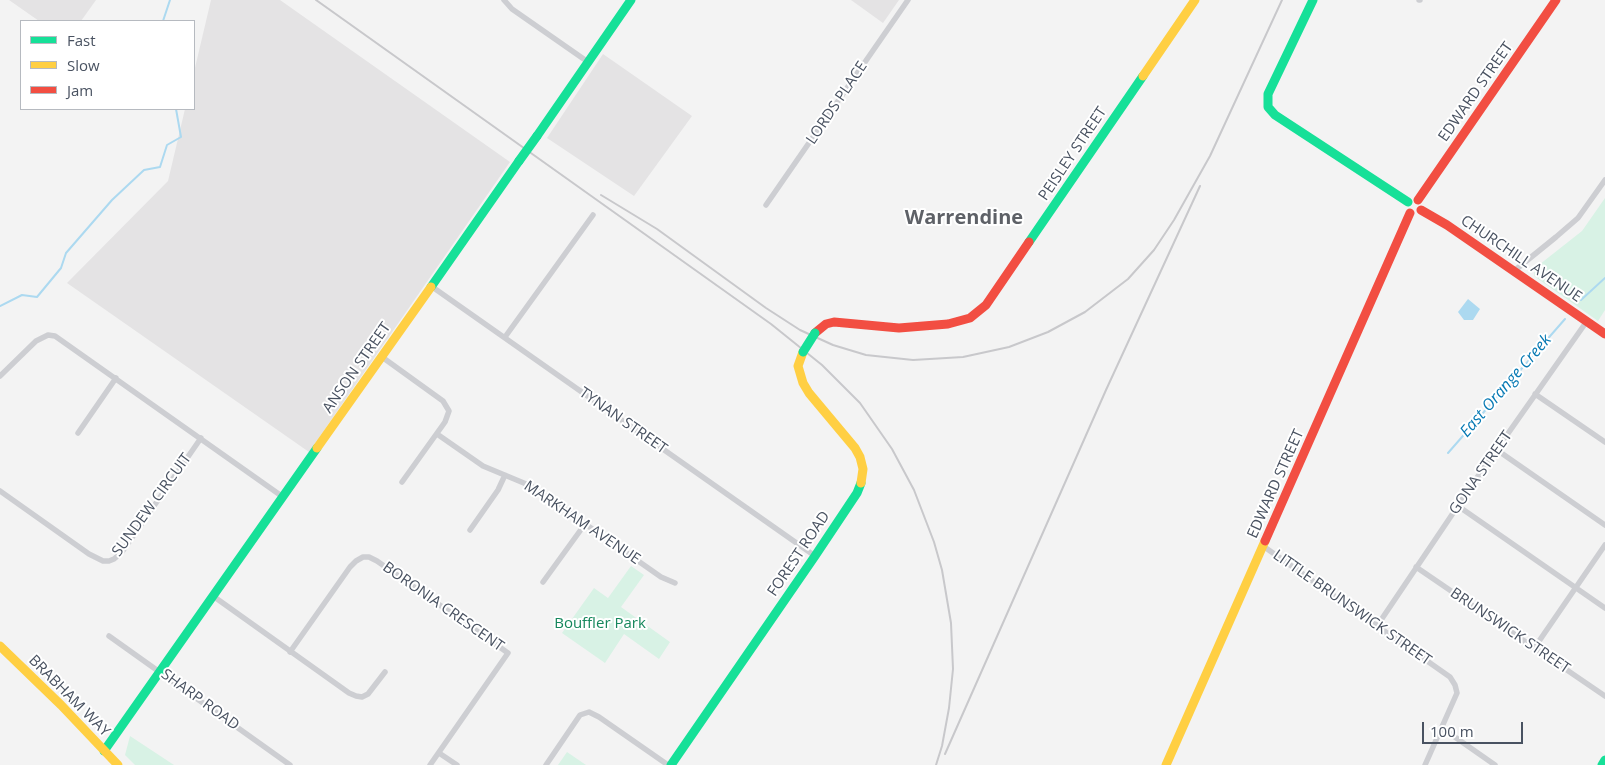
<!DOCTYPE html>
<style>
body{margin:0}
#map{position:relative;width:1605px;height:765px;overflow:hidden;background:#f3f3f3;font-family:"Open Sans",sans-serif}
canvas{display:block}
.legend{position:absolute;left:20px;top:20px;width:175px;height:90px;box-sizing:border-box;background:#fff;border:1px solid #b6bac0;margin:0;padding:6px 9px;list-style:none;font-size:15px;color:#495261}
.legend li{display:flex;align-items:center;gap:10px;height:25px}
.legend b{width:25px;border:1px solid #b6bac0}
.scale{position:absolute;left:1422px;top:722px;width:101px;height:22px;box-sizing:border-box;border:2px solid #495261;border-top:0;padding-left:6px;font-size:15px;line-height:18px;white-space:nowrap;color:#495261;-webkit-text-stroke:4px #fff;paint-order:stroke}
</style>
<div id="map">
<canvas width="1605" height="765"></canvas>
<ul class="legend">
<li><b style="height:6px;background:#16e098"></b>Fast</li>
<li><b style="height:6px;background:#ffcf43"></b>Slow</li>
<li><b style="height:6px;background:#f24e42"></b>Jam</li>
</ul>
<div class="scale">100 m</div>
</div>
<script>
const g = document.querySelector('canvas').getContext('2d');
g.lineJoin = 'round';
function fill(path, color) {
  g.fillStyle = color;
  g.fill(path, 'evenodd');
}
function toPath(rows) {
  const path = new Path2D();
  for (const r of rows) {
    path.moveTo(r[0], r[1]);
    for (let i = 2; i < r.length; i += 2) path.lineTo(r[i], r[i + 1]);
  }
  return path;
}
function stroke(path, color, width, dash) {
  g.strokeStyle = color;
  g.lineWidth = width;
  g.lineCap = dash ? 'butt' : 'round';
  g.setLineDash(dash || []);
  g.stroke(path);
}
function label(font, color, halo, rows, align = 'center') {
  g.font = font + ' "Open Sans",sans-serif';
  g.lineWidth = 4;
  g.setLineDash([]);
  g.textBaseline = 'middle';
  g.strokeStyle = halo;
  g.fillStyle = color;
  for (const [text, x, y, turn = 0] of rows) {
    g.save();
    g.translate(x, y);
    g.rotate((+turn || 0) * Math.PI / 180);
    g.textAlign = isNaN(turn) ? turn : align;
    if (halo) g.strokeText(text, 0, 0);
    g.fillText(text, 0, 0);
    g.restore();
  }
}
fill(toPath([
 [9,0,96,0,81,21,39,21],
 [211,0,280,0,510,162,309,452,67,283,168,181,185,109,194,109,194,72],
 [851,0,899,0,883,23],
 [603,54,692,116,634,196,547,138]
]), '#e4e3e4');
fill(toPath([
 [1605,198,1605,310,1598,321,1534,276,1535,268,1582,231],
 [631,566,644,575,621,607,670,642,659,659,624,634,605,663,562,633,594,588,608,598],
 [130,736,174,765,135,765,125,755],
 [567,752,586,765,558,765]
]), '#d8f2e5');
fill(toPath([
 [1468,299,1480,309,1473,320,1464,320,1458,312]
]), '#acd9f0');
stroke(toPath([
 [163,21,170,0],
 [1581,300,1605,278],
 [0,306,22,295,37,297,61,268,66,253,112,200,144,170,160,167,167,145,181,137,176,109],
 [1448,453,1565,319]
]), '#acd9f0', 2);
stroke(toPath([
 [504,0,512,9,588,62],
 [1419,0,1420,0],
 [766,205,908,0],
 [1514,271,1556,237,1578,218,1605,180],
 [431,286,815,556],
 [505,337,593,215],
 [382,357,443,401,449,411,445,422,402,482],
 [0,376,36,341,48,335,55,336,283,497],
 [1535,394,1605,442],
 [78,433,116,378],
 [437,434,483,466,531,486,661,577,675,583],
 [1497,450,1605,525],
 [0,491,89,554,103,561,109,561,114,559,122,552,201,438],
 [1458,506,1605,608],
 [470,530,498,490,505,475],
 [1263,546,1450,677,1455,685,1457,693,1425,765],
 [1416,567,1605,696],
 [543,582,585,524],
 [213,596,349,693,356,696,362,697,368,694,385,672],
 [1377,626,1476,479,1587,321],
 [109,636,290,765],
 [1535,647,1605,545],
 [290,652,350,567,356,561,363,557,369,557,377,561,508,653,430,765],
 [1442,728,1495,765],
 [439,753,457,765],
 [546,765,580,715,589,712,599,717,668,765]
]), '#cdced2', 5.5);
stroke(toPath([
 [1313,0,1268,94,1268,107,1275,115,1408,202],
 [537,136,631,0],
 [1029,242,1143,76],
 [431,287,519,161],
 [104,751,317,448],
 [671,765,815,556,857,493,861,483],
 [1602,765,1605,760]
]), '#16e098', 9);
stroke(toPath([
 [1143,76,1195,0],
 [803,352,798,366,803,383,809,393,855,448,860,457,863,469,861,483],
 [317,448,431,287],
 [0,646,61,705,118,765],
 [1166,765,1265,541]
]), '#ffcf43', 9);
stroke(toPath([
 [1418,200,1556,0],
 [1421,210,1447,225,1605,334],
 [815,333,826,324,834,322,899,328,948,324,970,318,986,305,1029,242],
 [1265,541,1410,213]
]), '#f24e42', 9);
stroke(toPath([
 [316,0,771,324,822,365,860,403,892,449,914,490,934,542,942,570,951,623,953,669,949,708,942,746,936,765],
 [601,195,657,229,766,308,800,330,833,345,866,355,913,360,963,357,1009,347,1048,332,1085,312,1128,279,1154,250,1174,220,1210,156,1282,0],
 [945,754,1106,390,1200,186]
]), '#c8c8cb', 2);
stroke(toPath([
 [519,161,537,136],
 [803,352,815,333]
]), '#16e098', 9);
label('15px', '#495261', '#fff', [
 ["EDWARD STREET",1476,92,-55],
 ["LORDS PLACE",837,103,-56],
 ["PEISLEY STREET",1073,154,-56],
 ["CHURCHILL AVENUE",1521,259,34],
 ["ANSON STREET",357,368,-55],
 ["TYNAN STREET",623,421,35],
 ["GONA STREET",1481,473,-55],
 ["EDWARD STREET",1276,484,-66],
 ["SUNDEW CIRCUIT",152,505,-54],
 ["MARKHAM AVENUE",582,523,34],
 ["FOREST ROAD",799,554,-56],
 ["BORONIA CRESCENT",443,607,35],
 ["LITTLE BRUNSWICK STREET",1352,608,35],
 ["BRUNSWICK STREET",1510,631,34],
 ["BRABHAM WAY",69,696,45],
 ["SHARP ROAD",200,700,36]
]);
label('15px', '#15875c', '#fff', [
 ["Bouffler Park",600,624]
]);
label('italic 16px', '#087ab4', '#fff', [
 ["East Orange Creek",1506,386,-49]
]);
label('bold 20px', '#5e6167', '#fff', [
 ["Warrendine",964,218]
]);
</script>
